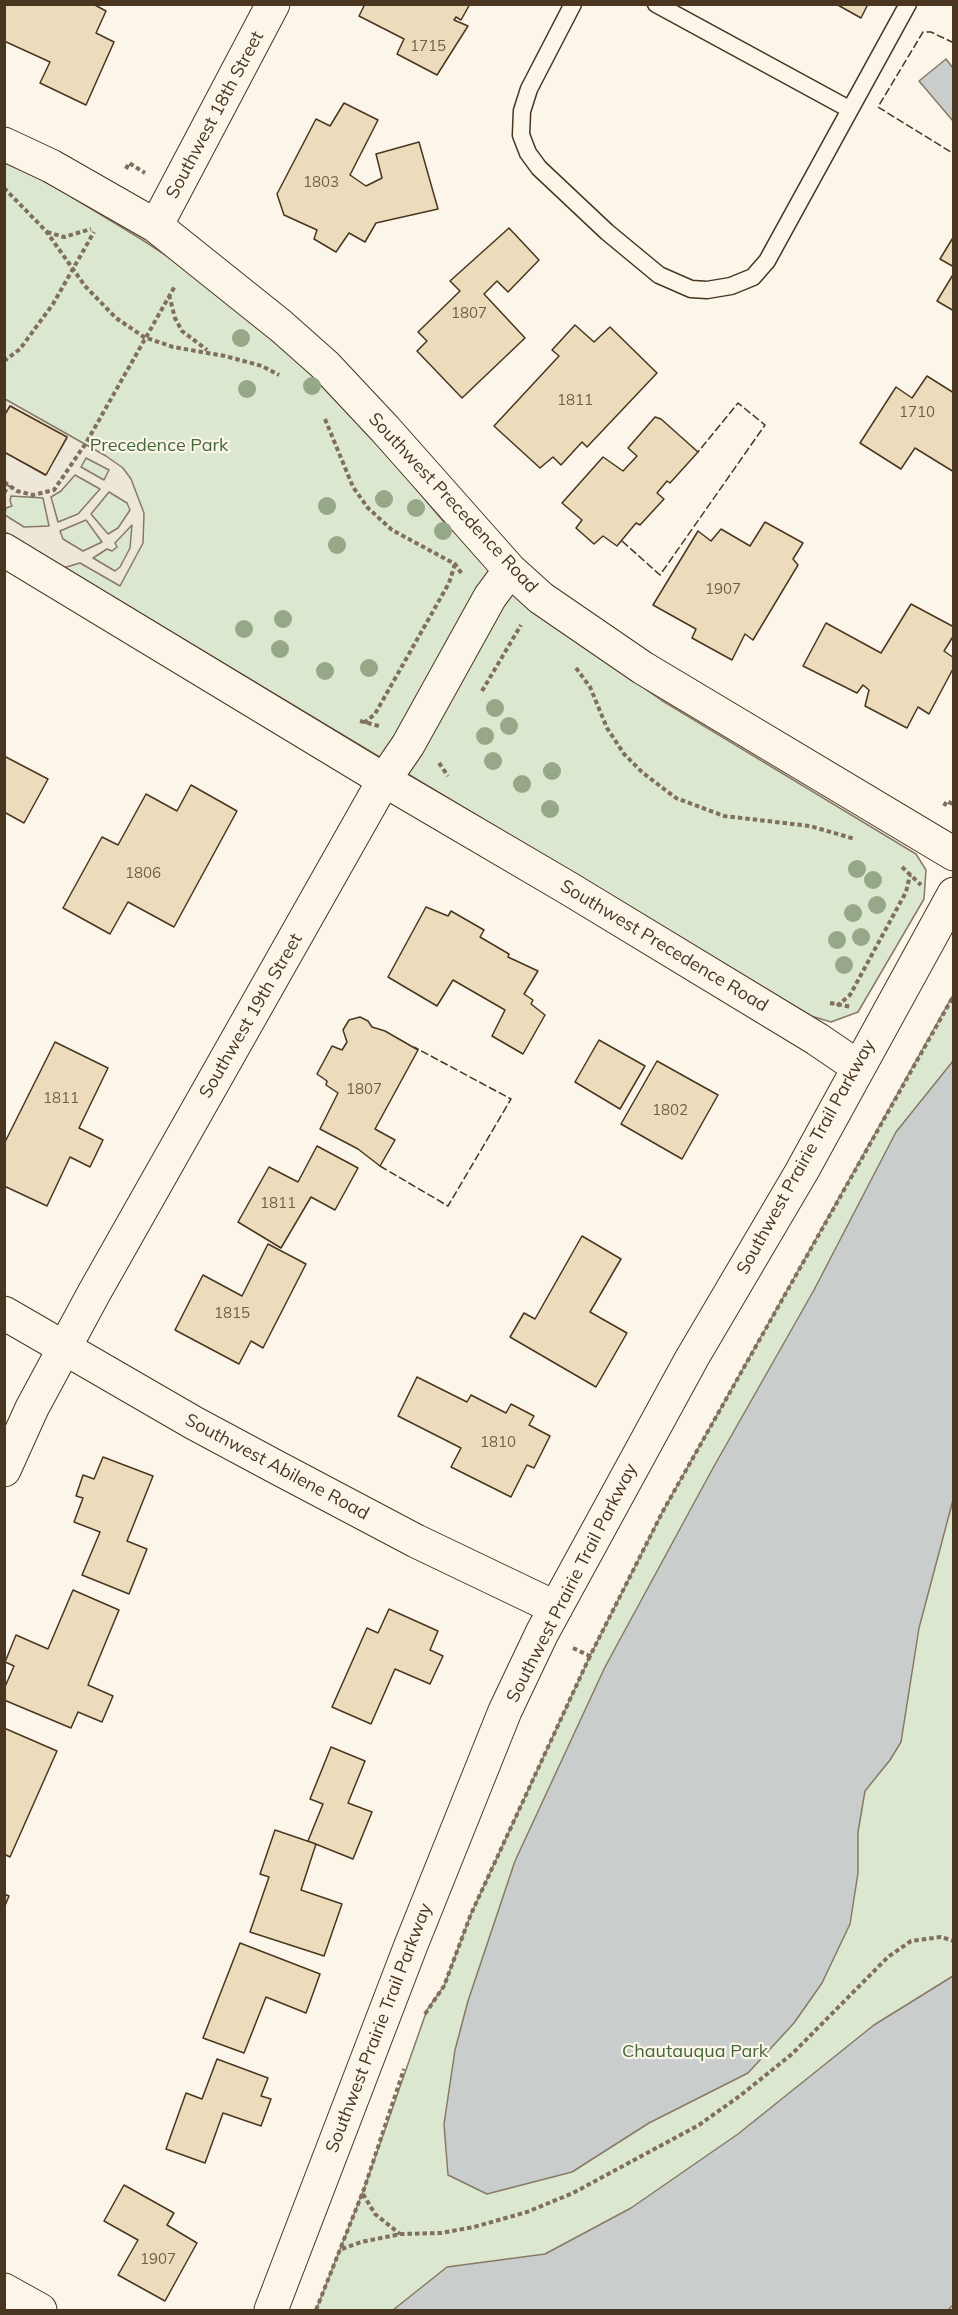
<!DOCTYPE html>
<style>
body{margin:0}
#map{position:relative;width:958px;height:2315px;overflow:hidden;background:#fbf6e9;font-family:Mulish,sans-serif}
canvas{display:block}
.frame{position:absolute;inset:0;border:6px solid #4a3520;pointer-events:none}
</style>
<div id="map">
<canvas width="958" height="2315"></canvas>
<div class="frame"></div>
</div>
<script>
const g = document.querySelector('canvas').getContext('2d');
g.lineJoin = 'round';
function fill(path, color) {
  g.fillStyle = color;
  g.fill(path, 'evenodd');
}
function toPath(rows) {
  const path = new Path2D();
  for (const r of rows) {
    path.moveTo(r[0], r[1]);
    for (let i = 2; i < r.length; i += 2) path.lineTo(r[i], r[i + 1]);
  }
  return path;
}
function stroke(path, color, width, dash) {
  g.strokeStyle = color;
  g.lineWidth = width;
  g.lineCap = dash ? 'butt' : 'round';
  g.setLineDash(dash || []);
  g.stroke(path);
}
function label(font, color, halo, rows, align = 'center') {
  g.font = font + ' Mulish,sans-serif';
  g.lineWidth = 4.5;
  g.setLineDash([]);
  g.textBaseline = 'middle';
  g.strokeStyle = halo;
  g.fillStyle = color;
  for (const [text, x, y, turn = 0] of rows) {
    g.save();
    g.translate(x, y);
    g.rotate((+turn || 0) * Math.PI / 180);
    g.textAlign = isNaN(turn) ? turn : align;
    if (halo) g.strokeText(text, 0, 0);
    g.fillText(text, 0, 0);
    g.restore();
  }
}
const green = toPath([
 [4,161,52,185,141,239,170,258,234,307,306,369,396,465,443,521,545,619,661,700,916,854,926,870,924,899,858,1012,831,1022,811,1016,5,532,4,161],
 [953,995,953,2310,316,2310,364,2189,427,2010,444,1986,471,1914,590,1656,663,1511,953,995]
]);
fill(green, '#dce7d0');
stroke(green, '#887966', 1.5);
const parking = toPath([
 [5,399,106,456,123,468,131,479,144,513,143,543,120,586,80,563,63,568,5,532,5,515,24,527,49,526,43,498,11,496,10,501,12,506,6,508,5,513,5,452,45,475,67,438,10,406,5,416,5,399],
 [86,458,109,470,104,480,81,467,86,458],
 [75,475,100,489,78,514,58,522,51,497,61,491,75,475],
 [109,492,127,503,130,510,118,528,108,534,91,514,109,492],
 [86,520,102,542,83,551,63,539,60,531,86,520],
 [132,525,130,548,120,567,115,571,93,558,107,549,112,551,117,547,115,543,132,525]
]);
fill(parking, '#ede7d9');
stroke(parking, '#887966', 1.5);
const water = toPath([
 [946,59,953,68,953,121,919,81,946,59],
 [953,1061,953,1500,919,1628,901,1742,890,1760,865,1791,858,1832,858,1873,850,1924,822,1983,794,2023,748,2073,649,2123,572,2172,487,2194,448,2175,444,2124,455,2050,468,2001,515,1861,605,1667,713,1468,814,1290,896,1132,953,1061],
 [953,1976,954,2304,948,2310,393,2310,447,2267,545,2254,631,2208,738,2134,874,2025,953,1976]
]);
fill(water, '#c9cecd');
stroke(water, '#887966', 1.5);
const building = toPath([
 [4,4,93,4,106,11,96,33,114,42,86,105,40,83,50,62,4,41,4,4],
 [365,4,470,4,461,20,456,17,454,20,468,26,437,75,397,54,404,39,359,16,365,4],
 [836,4,868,4,861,18,836,4],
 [344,103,378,120,350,175,366,186,382,178,376,154,419,142,438,209,376,223,365,242,349,233,336,252,314,239,317,230,284,215,277,194,316,119,330,126,344,103],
 [509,228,539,260,508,292,497,281,484,294,525,338,462,398,417,351,427,341,418,332,460,291,450,281,509,228],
 [954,236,954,267,940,259,954,236],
 [954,273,954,311,937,301,954,273],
 [575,325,594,342,610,327,657,373,587,447,582,442,561,465,553,457,540,468,494,426,559,356,552,350,575,325],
 [927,376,954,393,954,472,915,448,901,469,860,443,896,387,912,398,927,376],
 [10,406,67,437,46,475,4,452,4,416,10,406],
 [655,417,661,419,698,452,670,483,667,481,657,493,664,499,640,525,636,523,617,546,603,536,594,544,576,528,582,520,562,503,603,457,623,471,637,456,628,448,655,417],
 [765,522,803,543,793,559,798,565,753,640,745,634,732,660,692,638,696,629,653,605,698,531,711,541,721,529,750,546,765,522],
 [911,604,954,627,954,635,944,651,954,658,954,667,929,714,918,707,907,728,865,706,869,690,863,685,857,693,803,666,826,623,881,653,911,604],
 [4,756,48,779,24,823,4,812,4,756],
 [191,785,237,811,174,927,128,902,110,934,63,908,102,837,118,845,146,794,177,811,191,785],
 [426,907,448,916,451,911,484,930,480,937,509,954,508,957,538,971,524,994,533,1000,531,1004,545,1015,523,1054,492,1036,505,1010,453,980,437,1006,388,977,426,907],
 [360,1017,368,1021,372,1027,385,1031,418,1050,375,1129,395,1140,380,1166,358,1149,320,1129,338,1093,326,1085,327,1081,317,1074,332,1046,342,1050,347,1042,343,1030,349,1020,360,1017],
 [599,1040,645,1066,620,1109,575,1082,599,1040],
 [55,1042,108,1068,79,1128,103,1140,90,1167,70,1157,47,1206,4,1186,4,1144,55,1042],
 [657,1061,718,1095,682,1159,621,1124,657,1061],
 [317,1146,358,1168,335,1210,311,1197,281,1248,238,1222,269,1167,298,1182,317,1146],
 [582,1236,621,1259,590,1312,627,1333,596,1387,510,1337,524,1313,535,1319,582,1236],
 [268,1244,306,1264,263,1348,251,1341,239,1364,175,1330,203,1275,242,1296,268,1244],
 [417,1377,467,1402,471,1395,506,1413,511,1404,534,1416,529,1425,550,1436,534,1468,527,1465,511,1497,451,1467,461,1448,398,1416,417,1377],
 [103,1457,153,1476,127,1541,147,1549,129,1594,82,1575,100,1532,74,1522,83,1498,76,1496,83,1475,94,1479,103,1457],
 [73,1590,119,1610,88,1685,113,1696,102,1722,78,1712,71,1728,4,1700,4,1689,14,1666,5,1662,16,1635,48,1649,73,1590],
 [389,1609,438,1631,430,1650,443,1656,430,1684,395,1669,371,1724,332,1707,367,1628,378,1633,389,1609],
 [4,1728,57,1751,10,1857,4,1854,4,1728],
 [331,1747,365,1761,348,1803,372,1812,353,1859,308,1841,323,1804,310,1799,331,1747],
 [275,1830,316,1844,301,1890,342,1904,324,1956,250,1932,269,1877,260,1874,275,1830],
 [4,1894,9,1896,4,1908,4,1894],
 [240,1943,320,1974,306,2013,266,1997,244,2053,203,2038,240,1943],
 [217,2059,268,2078,261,2096,271,2099,261,2126,223,2113,205,2163,166,2149,186,2093,202,2099,217,2059],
 [124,2185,174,2213,167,2225,197,2243,165,2301,118,2275,138,2240,104,2221,124,2185]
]);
fill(building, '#ecdcbc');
stroke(building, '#4a3520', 1.5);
const service = toPath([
 [573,4,529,89,522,111,521,135,528,153,539,168,607,232,659,275,691,289,707,290,731,286,753,277,767,261,908,4],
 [656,4,849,109]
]);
const minor = toPath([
 [4,144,51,166,156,226,281,326,325,365,385,429,510,570,541,598,643,668,954,854],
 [156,226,273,4],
 [4,550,384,780,568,888,817,1039,858,1067],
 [4,1313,194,1423,276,1467,416,1541,556,1608],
 [4,1470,32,1408,94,1293,384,780,408,745,490,597,510,570],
 [4,2290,40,2310],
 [271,2310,411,1945,505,1711,542,1633,692,1358,802,1171,954,894]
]);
stroke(service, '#4a3520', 19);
stroke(minor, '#4a3520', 35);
stroke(toPath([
 [126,169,129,163,145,173],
 [4,188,46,231,85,286,116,318,144,337,173,347,225,356,262,366,279,375],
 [47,232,64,237,91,229],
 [169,295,175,318,182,331,207,350],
 [4,361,20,349,53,304,94,232],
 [325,419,353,487,368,508,392,530,455,564,462,574],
 [4,482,17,491,33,495,54,490,86,443,175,286],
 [4,493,9,485],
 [576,668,590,687,607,728,624,754,643,773,676,798,724,816,810,826,855,839],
 [482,691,521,625],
 [360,721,379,726],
 [364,723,375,714,449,583,455,564],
 [439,763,448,776],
 [944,806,947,801,954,805],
 [902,867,921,885],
 [830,1003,852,1007],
 [837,1006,850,995,906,892,910,875],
 [573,1648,590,1656,663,1511,954,995],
 [425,2014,444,1986,471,1914,590,1656],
 [363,2194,375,2214,400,2234],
 [342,2249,361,2242,401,2234,441,2233,474,2227,527,2212,573,2193,699,2125,741,2095,792,2054,888,1957,911,1941,941,1937,954,1941],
 [316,2310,364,2189,404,2069]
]), '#7f6f5c', 4, [4.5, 3]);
stroke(service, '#fbf6e9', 16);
stroke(minor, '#fbf6e9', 33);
stroke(toPath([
 [954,43,931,32,923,32,878,107,954,154],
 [622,541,660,575,765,425,738,403,698,452],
 [380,1166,448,1206,511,1099,414,1047]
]), '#4a3520', 1.5, [8, 3]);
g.fillStyle = '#96a887';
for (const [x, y] of [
 [241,338],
 [312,386],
 [247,389],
 [384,499],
 [327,506],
 [416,508],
 [443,531],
 [337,545],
 [283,619],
 [244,629],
 [280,649],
 [369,668],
 [325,671],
 [495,708],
 [509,726],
 [485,736],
 [493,761],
 [552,771],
 [522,784],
 [550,809],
 [857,869],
 [873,880],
 [877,905],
 [853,913],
 [861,937],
 [837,940],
 [844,965]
]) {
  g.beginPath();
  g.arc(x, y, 9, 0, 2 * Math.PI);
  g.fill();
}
label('15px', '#725f47', null, [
 ["1715",428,46],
 ["1803",321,182],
 ["1807",469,313],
 ["1811",575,400],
 ["1710",917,412],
 ["1907",723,589],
 ["1806",143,873],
 ["1807",364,1089],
 ["1811",61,1098],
 ["1802",670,1110],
 ["1811",278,1203],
 ["1815",232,1313],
 ["1810",498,1442],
 ["1907",158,2259]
]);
label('18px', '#4a3520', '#fbf6e9', [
 ["Southwest 18th Street",215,115,-62],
 ["Southwest Precedence Road",453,503,47],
 ["Southwest Precedence Road",664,946,31],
 ["Southwest 19th Street",251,1016,-60],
 ["Southwest Prairie Trail Parkway",806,1157,-61],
 ["Southwest Abilene Road",277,1467,28],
 ["Southwest Prairie Trail Parkway",572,1583,-63],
 ["Southwest Prairie Trail Parkway",379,2028,-69]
]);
label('18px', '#436837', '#fbf6e9', [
 ["Precedence Park",159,446],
 ["Chautauqua Park",695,2052]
]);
</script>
